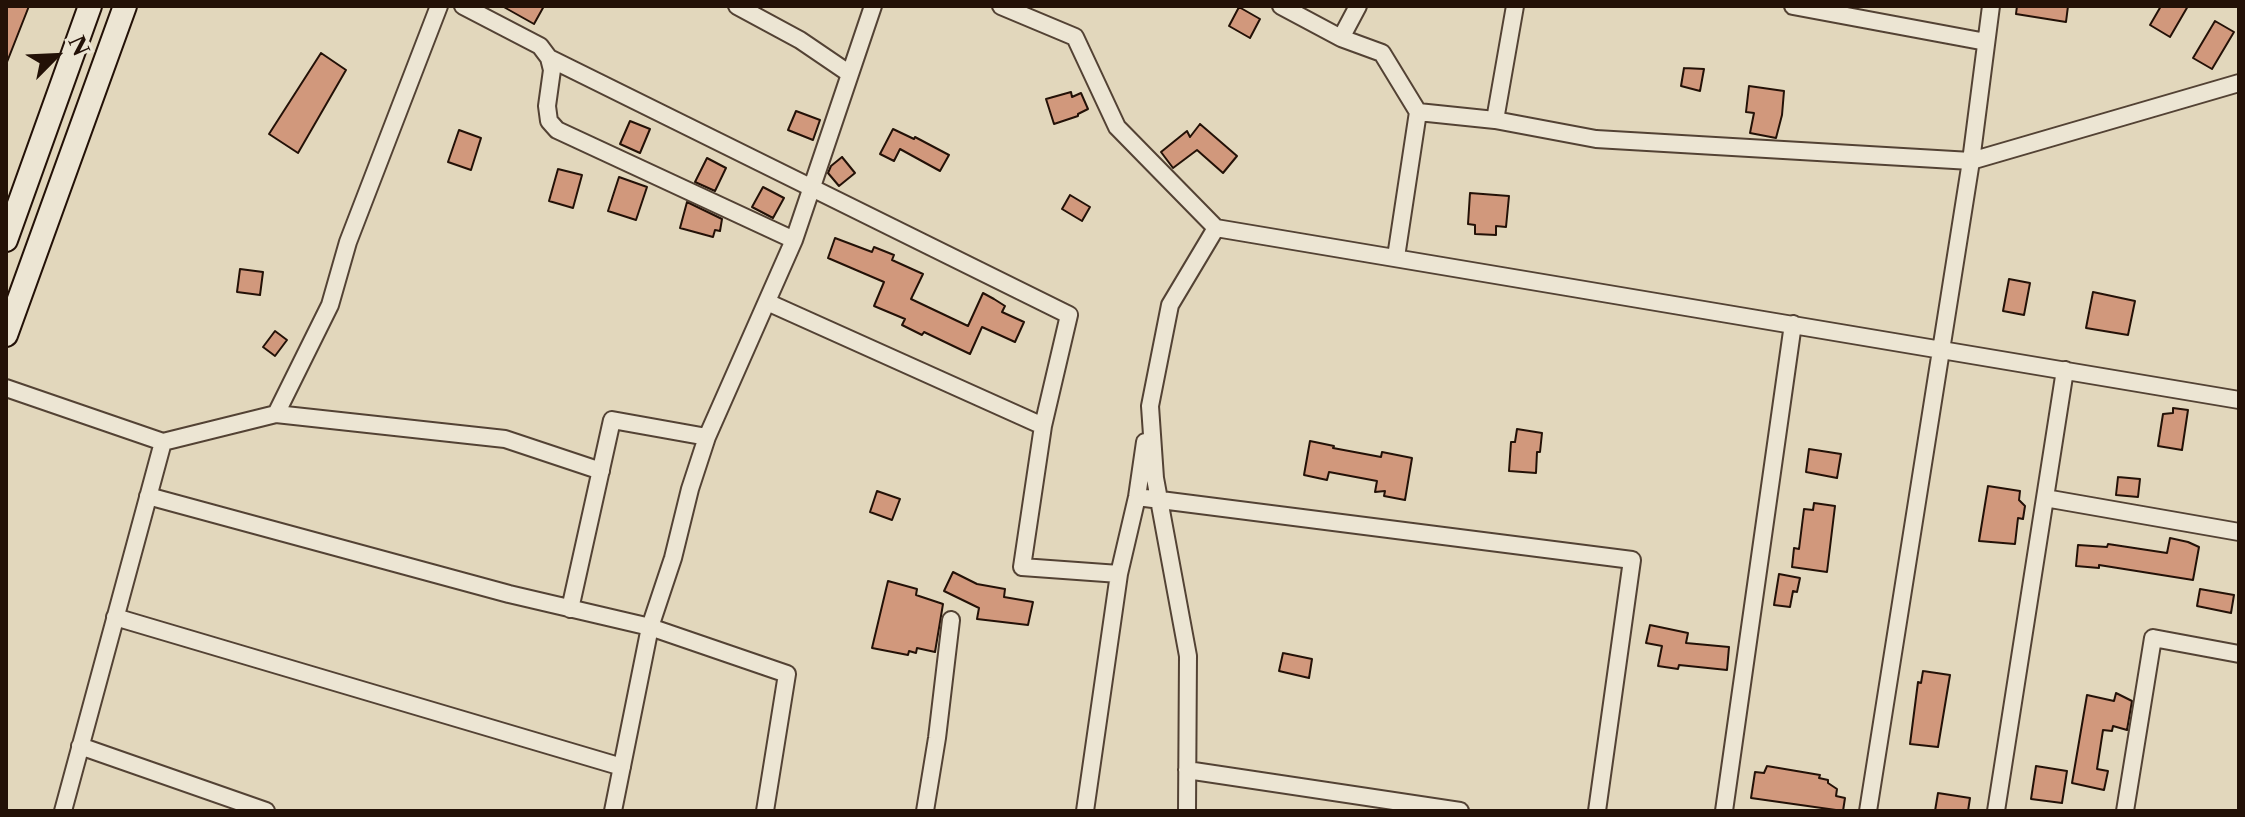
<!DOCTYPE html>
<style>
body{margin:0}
#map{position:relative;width:2245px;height:817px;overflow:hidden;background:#e2d7bc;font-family:"Libre Caslon Text",serif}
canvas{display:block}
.frame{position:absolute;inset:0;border:8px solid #231107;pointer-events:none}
.north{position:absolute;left:16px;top:16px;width:80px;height:80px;-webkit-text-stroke:6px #ece5d3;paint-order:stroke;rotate:66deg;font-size:22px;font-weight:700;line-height:32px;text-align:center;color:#231107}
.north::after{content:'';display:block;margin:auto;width:28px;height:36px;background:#231107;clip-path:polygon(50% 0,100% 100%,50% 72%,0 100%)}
</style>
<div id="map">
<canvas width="2245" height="817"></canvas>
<div class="frame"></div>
<div class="north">N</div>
</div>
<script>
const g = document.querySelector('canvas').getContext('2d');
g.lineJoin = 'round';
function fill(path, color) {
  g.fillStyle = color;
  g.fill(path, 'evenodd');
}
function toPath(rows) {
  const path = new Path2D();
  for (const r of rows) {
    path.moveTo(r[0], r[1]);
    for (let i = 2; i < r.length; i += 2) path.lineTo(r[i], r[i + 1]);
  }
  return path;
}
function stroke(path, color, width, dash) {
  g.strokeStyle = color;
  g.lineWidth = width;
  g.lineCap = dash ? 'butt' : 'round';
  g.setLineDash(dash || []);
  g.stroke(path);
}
const building = toPath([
 [6,6,29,6,7,62,6,62,6,6],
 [502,6,544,6,534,24,502,6],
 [2017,6,2068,6,2066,22,2016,14,2017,6],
 [2161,6,2188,6,2170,37,2150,25,2161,6],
 [1239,7,1260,19,1250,38,1229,26,1239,7],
 [2215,21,2234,32,2212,69,2193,58,2215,21],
 [321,53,346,70,298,153,269,134,321,53],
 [1684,68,1704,69,1700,91,1681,86,1684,68],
 [1749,86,1784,91,1782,115,1776,138,1750,133,1754,113,1746,112,1749,86],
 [1071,92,1072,97,1081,93,1088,109,1078,114,1078,116,1054,124,1046,99,1071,92],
 [796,111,820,120,813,140,788,130,796,111],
 [630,121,650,129,640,153,620,144,630,121],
 [1200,124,1237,156,1223,173,1197,150,1173,168,1161,152,1187,131,1190,137,1200,124],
 [893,129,914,139,915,137,949,155,940,171,900,149,894,161,880,154,893,129],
 [459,130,481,138,471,170,448,162,459,130],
 [842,157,855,173,839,186,828,173,831,166,842,157],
 [707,158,726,168,715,191,695,182,707,158],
 [558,169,582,175,573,208,549,201,558,169],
 [619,177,647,187,636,220,608,211,619,177],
 [763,187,784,198,773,218,752,207,763,187],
 [1470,193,1509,196,1506,227,1496,226,1496,235,1475,234,1475,225,1468,224,1470,193],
 [1070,195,1090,207,1082,221,1062,209,1070,195],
 [687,202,722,219,720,231,715,230,713,237,680,228,687,202],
 [835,238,872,252,874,247,894,255,892,260,923,274,911,299,968,326,983,293,994,299,1005,306,1002,312,1024,322,1015,342,982,327,970,354,924,332,922,335,902,325,905,319,874,306,884,282,828,258,835,238],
 [240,269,263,272,260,295,237,292,240,269],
 [2009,279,2030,283,2024,315,2003,311,2009,279],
 [2093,292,2135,301,2128,335,2086,328,2093,292],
 [275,331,287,340,275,356,263,347,275,331],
 [2173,408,2188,410,2182,450,2158,446,2163,414,2173,413,2173,408],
 [1517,429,1542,433,1540,452,1537,452,1536,473,1509,471,1511,442,1515,442,1517,429],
 [1310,441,1334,446,1333,448,1381,457,1382,452,1412,458,1405,500,1384,496,1385,491,1375,492,1377,481,1329,472,1327,480,1304,475,1310,441],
 [1809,449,1841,454,1837,478,1806,472,1809,449],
 [2118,477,2140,479,2138,497,2116,495,2118,477],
 [1988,486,2020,491,2019,500,2025,506,2023,519,2018,518,2015,544,1979,541,1988,486],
 [877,491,900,499,892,520,870,512,877,491],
 [1814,503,1835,506,1827,572,1792,567,1794,548,1799,549,1804,509,1813,510,1814,503],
 [2170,538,2188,542,2199,547,2193,580,2099,565,2099,568,2076,566,2078,545,2107,547,2108,544,2167,553,2170,538],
 [953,572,977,584,1005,589,1004,597,1033,602,1028,625,977,619,979,608,944,591,953,572],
 [1779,574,1800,578,1797,592,1793,591,1790,607,1774,605,1779,574],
 [888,581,917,589,916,595,943,604,935,652,917,648,916,653,909,651,908,655,872,648,888,581],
 [2200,589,2234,595,2231,613,2197,606,2200,589],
 [1650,625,1688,633,1686,643,1729,647,1727,670,1679,665,1678,669,1658,666,1662,646,1646,643,1650,625],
 [1283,653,1312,659,1309,678,1279,671,1283,653],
 [1923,671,1950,675,1938,747,1910,744,1918,682,1921,683,1923,671],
 [2116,693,2132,701,2127,730,2113,726,2112,731,2103,730,2097,769,2108,771,2104,790,2072,783,2087,695,2114,701,2116,693],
 [1767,766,1820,775,1819,778,1828,780,1828,783,1837,789,1836,796,1845,798,1843,811,1751,798,1755,772,1764,773,1767,766],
 [2036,766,2067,771,2062,803,2031,799,2036,766],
 [1938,793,1970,798,1968,811,1935,811,1938,793]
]);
fill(building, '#d1987c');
stroke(building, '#231107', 2);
const street = toPath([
 [463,6,540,46,549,58,552,70,547,106,549,121,557,130,794,240],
 [737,6,800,40,850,74],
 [1001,6,1075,37,1117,127,1216,228,2239,400],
 [1281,6,1341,38,1382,53,1418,112,1396,257],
 [1793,6,1986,42],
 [1341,38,1358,6],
 [549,58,1069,315,1043,426,1022,567,1119,574],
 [1418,112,1495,120,1596,139,1971,161,2239,83],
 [1495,120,1515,6],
 [767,302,1043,426],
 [6,388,163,442,276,414,505,439,601,471],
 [276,414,330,305,348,242,439,6],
 [148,496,509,594,650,627,787,674,765,811],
 [1137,497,1632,560,1597,811],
 [2045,498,2239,532],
 [570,609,612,420,707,437],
 [115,617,622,767],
 [80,746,266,811],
 [1187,770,1460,811],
 [63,811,163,442],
 [613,811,650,627,673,558,690,489,707,437,794,240,873,6],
 [925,811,937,738,951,620],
 [1085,811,1119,574,1137,497,1145,442],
 [1187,811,1188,656,1155,478,1150,406,1170,305,1216,228],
 [1724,811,1793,324],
 [1868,811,1971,161,1991,6],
 [1996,811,2065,370],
 [2125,811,2153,638,2239,654]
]);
const secondary = toPath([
 [6,240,90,6],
 [6,335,125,6]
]);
stroke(street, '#534234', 20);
stroke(secondary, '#231107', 26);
stroke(street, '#ece5d3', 16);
stroke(secondary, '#ece5d3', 22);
</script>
